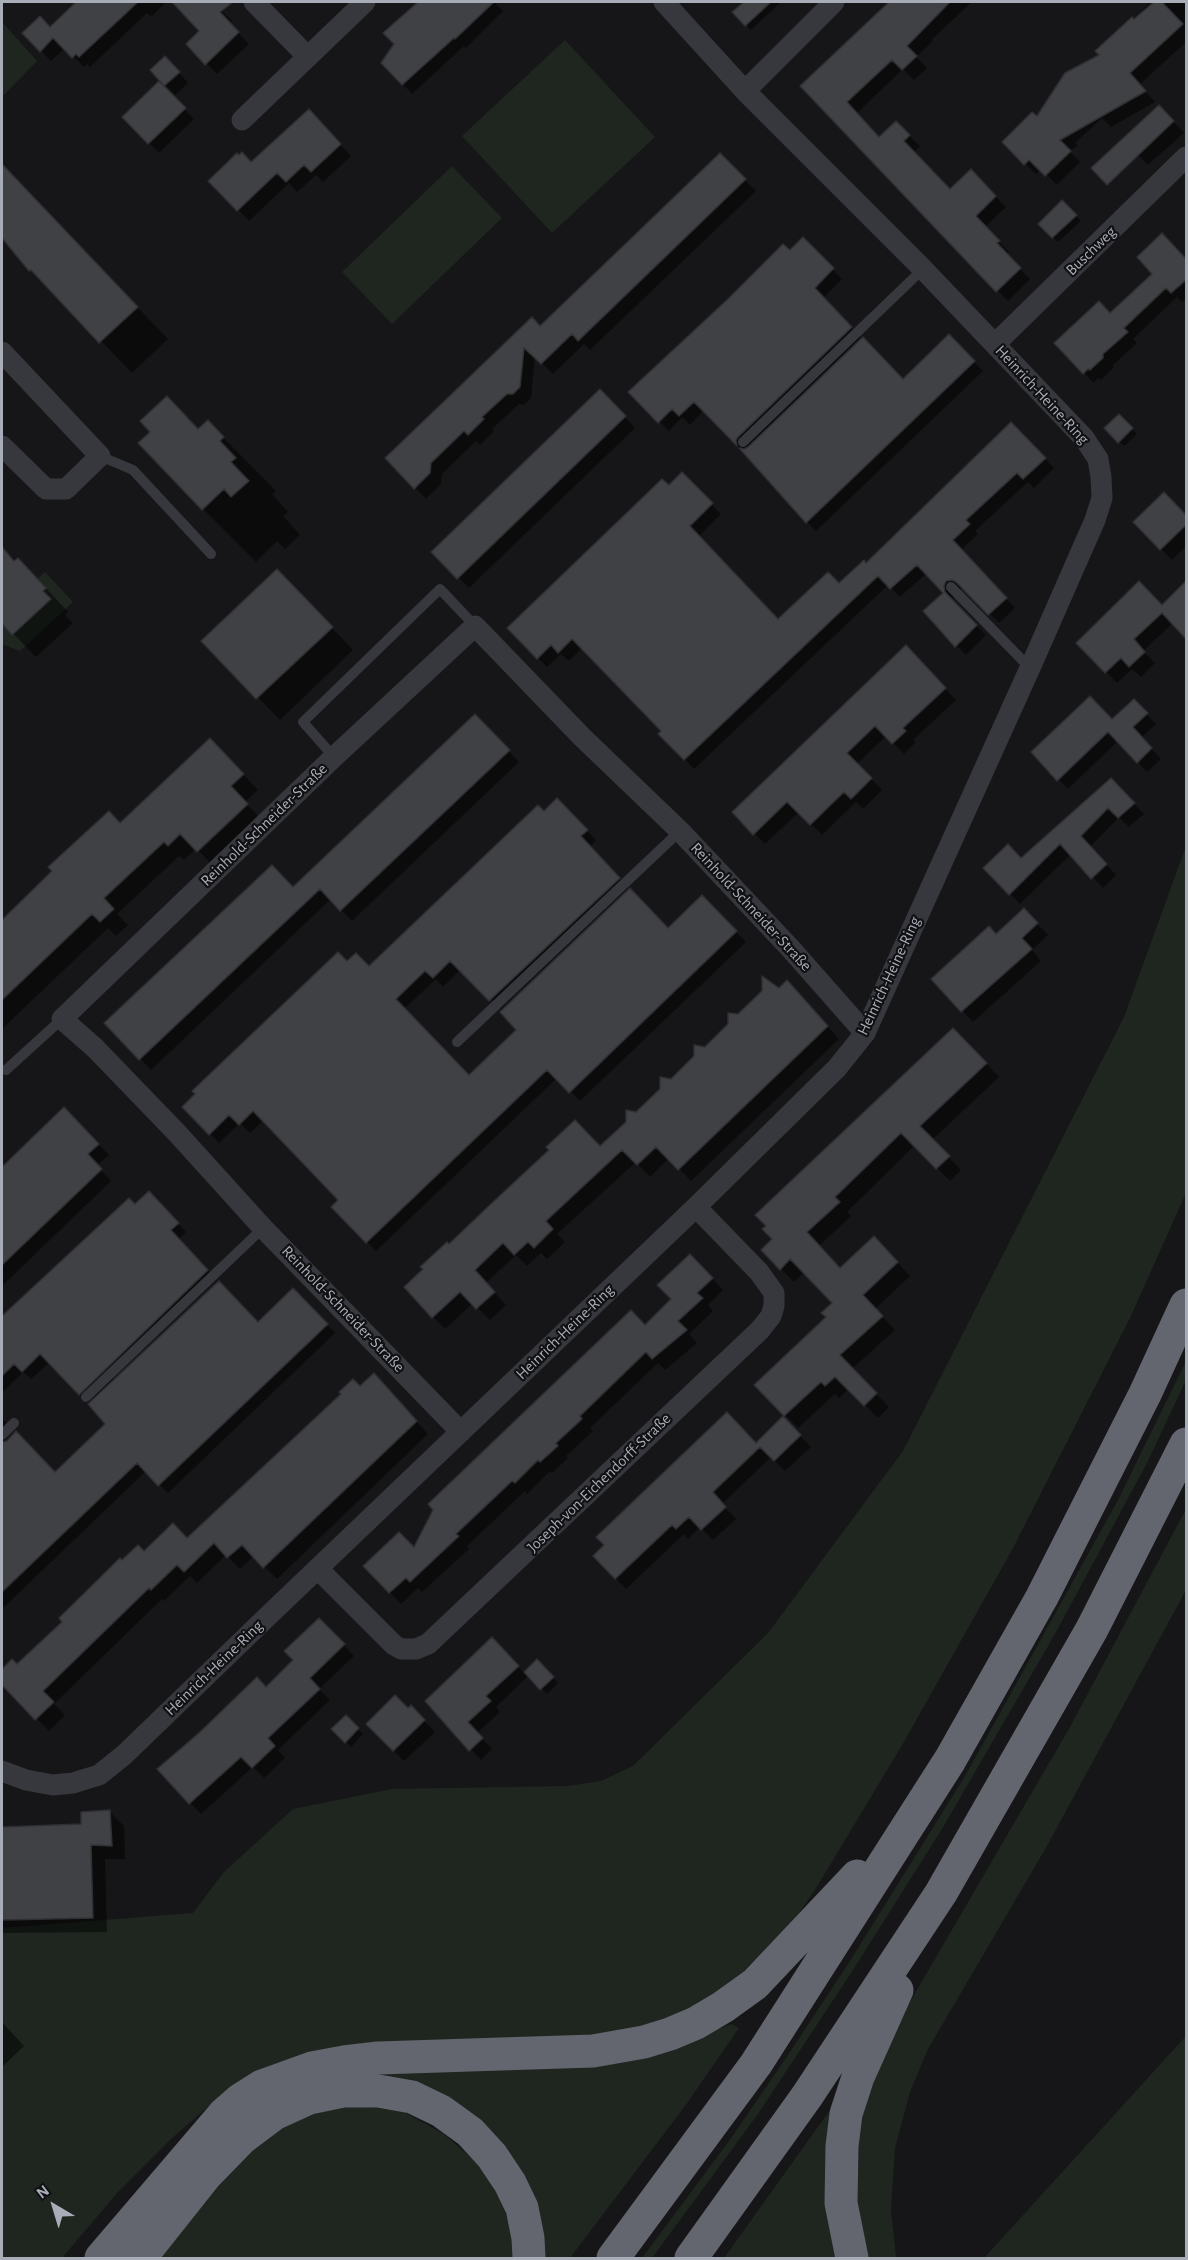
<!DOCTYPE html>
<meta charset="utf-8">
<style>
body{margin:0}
#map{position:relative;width:1188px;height:2260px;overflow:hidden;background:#161618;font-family:"Alegreya Sans",sans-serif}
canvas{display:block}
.frame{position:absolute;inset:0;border:3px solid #a8adb8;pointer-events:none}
.north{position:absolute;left:24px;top:2176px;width:60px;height:60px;-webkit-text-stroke:4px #111113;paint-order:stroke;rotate:322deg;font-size:16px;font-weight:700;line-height:24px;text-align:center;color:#a8adb8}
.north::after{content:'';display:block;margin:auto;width:21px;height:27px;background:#a8adb8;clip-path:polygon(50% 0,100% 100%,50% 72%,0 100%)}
</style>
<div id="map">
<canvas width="1188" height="2260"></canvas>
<div class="frame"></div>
<div class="north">N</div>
</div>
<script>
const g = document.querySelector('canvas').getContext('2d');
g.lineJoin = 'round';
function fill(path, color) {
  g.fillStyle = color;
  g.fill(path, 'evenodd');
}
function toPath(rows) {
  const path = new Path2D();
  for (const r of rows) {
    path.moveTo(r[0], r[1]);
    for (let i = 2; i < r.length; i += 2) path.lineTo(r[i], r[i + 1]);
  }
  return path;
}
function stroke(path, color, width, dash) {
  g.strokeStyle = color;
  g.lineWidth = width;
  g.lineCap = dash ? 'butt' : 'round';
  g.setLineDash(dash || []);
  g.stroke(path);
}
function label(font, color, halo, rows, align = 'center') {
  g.font = font + ' "Alegreya Sans",sans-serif';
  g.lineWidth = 4.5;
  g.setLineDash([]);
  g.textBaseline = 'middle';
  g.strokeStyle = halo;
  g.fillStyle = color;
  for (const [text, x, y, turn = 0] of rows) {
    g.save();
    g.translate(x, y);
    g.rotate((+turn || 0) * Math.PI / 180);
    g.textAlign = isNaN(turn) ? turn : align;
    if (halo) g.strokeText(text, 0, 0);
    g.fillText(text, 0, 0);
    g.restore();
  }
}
fill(toPath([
 [2,22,37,61,2,97],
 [565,40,655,137,552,233,462,136],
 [452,166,502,218,392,324,342,272],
 [45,572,73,602,20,651,2,644,2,624,12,635,51,599,43,591,46,588,37,579],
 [1186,846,1186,1193,1130,1318,1011,1552,901,1747,818,1885,774,1951,699,2008,639,2031,230,2092,209,2106,171,2139,118,2192,62,2258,2,2258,2,1928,193,1913,223,1873,293,1809,392,1789,568,1786,601,1781,633,1766,768,1633,903,1451,1124,1017],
 [1186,1361,1186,1380,1147,1463,1055,1634,942,1829,853,1970,758,2114,652,2258,642,2258,729,2141,788,2055,850,1961,965,1776,1118,1500],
 [1186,1509,1186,1590,1047,1846,928,2049,910,2092,895,2148,891,2210,896,2258,865,2258,854,2198,858,2115,882,2050,1070,1727],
 [732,2024,739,2028,685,2106,570,2258,543,2258,542,2233,532,2198,520,2172,492,2133,462,2110,426,2091,401,2083,364,2079,337,2081,304,2090,272,2105,255,2116,224,2144,128,2258,117,2258,222,2134,265,2101,312,2081,380,2071,604,2062,650,2052],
 [1186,2036,1186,2258,984,2258],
 [836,2104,840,2258,724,2258,830,2110],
 [358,2105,404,2112,444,2134,477,2163,496,2188,513,2234,514,2258,159,2258,237,2164,267,2136,312,2113]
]), '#1e261f');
fill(toPath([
 [79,2,166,2,151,17,147,13,90,67,87,64,84,67,65,48,51,61,24,33,50,29],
 [174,2,213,2,232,21,229,23,249,44,217,74,188,44,202,31],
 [418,2,494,2,503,11,466,48,464,46,412,94,403,84,396,44,385,33],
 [746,2,781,2,751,30,734,12],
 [891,2,972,2,932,39,933,41,916,57,927,68,914,80,903,69,856,114,880,139,896,123,920,146,913,153,951,191,971,171,1006,207,985,227,1009,252,1007,254,1030,279,1008,301,803,86],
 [1151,2,1186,2,1186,15,1184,17,1186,19,1186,45,1185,43,1139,85,1155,102,1111,127,1102,118,1075,143,1078,146,1069,151,1080,162,1057,185,1041,169,1036,174,1004,142,1037,119,1101,55,1097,51],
 [175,68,188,83,175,95,152,70],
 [159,83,194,119,159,153,124,117],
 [1170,118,1184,133,1148,165,1123,140],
 [320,122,351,156,323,182,316,175,297,192,289,183,249,221,210,181,252,163],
 [720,155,756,191,590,350,584,344,553,374,535,356,531,398,524,405,519,404,492,429,494,431,480,445,476,441,442,474,441,484,426,499,387,458,540,328],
 [2,166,168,339,132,373,2,238],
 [1062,202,1081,221,1058,242,1040,224],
 [1162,235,1186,261,1186,299,1182,302,1177,297,1133,339,1137,343,1113,365,1113,368,1101,380,1098,378,1094,383,1084,373,1111,315,1154,274],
 [803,239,842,279,823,298,861,337,745,451,903,380,949,336,983,371,816,531,782,497,784,495,704,410,690,425,682,417,669,431,630,392],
 [600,391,635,428,469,588,433,552],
 [167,398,199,430,208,422,276,491,272,494,288,512,283,516,300,535,285,549,277,541,256,562,203,509,152,432],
 [1119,416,1137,434,1124,446,1106,428],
 [1011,424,1054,468,1034,488,1028,482,975,531,978,534,961,550,1015,608,999,623,967,591,963,589,956,590,953,596,954,603,986,635,966,655,956,645,945,593,927,573,900,597,888,585,694,769,661,734,663,732,583,647,569,661,561,654,547,667,509,628,682,474,721,514,699,536,778,621,839,585,866,565],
 [1164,494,1186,517,1186,546,1172,560,1135,523],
 [2,548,41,583,68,612,65,615,73,623,36,657,2,622],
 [1186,583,1186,637,1173,623,1143,651,1155,663,1141,677,1132,669,1117,683,1078,643,1163,607],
 [299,593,353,650,280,720,203,641],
 [917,658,956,700,913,740,916,742,904,754,886,736,857,764,882,790,863,809,856,802,822,835,799,812,765,844,734,813],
 [1134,701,1156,724,1141,738,1161,759,1147,772,1118,741,1068,789,1033,753,1112,721],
 [475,716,519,762,352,921,331,899,151,1070,106,1023,293,889],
 [225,755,258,790,245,802,262,820,213,866,196,848,184,860,179,856,117,914,128,925,116,936,108,928,2,1029,2,922,54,871],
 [1111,780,1144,814,1129,827,1119,817,1090,847,1116,875,1103,888,1071,854,1020,904,985,868,1021,860],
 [557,800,596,840,590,847,628,888,500,1009,461,969,443,987,436,979,404,1009,469,1077,669,930,702,897,746,942,580,1101,557,1078,376,1251,333,1207,340,1200,264,1120,250,1133,240,1123,219,1143,184,1107,347,963,369,968],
 [1024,910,1048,935,1032,950,1041,961,973,1022,934,980,997,935],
 [779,990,799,995,839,1039,691,1181,669,1158,650,1177,636,1162,557,1234,565,1242,547,1259,541,1253,527,1266,516,1255,486,1283,506,1305,490,1320,473,1303,445,1329,433,1317,449,1246,600,1148,738,1015],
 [953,1030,999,1077,932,1140,961,1170,950,1181,915,1145,847,1212,851,1216,819,1246,841,1269,887,1251,910,1276,875,1309,895,1330,852,1369,889,1407,878,1418,849,1389,839,1398,835,1394,798,1428,756,1385,828,1317,834,1303,804,1272,794,1282,763,1250],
 [64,1109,109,1155,97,1166,111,1181,2,1286,2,1169],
 [149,1193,186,1232,179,1239,216,1279,113,1378,115,1380,258,1323,293,1290,335,1333,168,1493,146,1471,2,1609,2,1418,13,1430,3,1442,3,1444,55,1473,108,1424,50,1362,31,1379,23,1372,2,1393,2,1318,129,1200,135,1206],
 [702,1267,723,1290,708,1305,713,1311,689,1334,697,1343,665,1370,658,1363,590,1428,593,1431,566,1456,568,1458,552,1473,550,1471,527,1494,525,1491,467,1546,469,1549,422,1592,418,1588,401,1604,365,1566,414,1549,645,1327],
 [386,1387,428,1434,277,1579,254,1556,240,1569,226,1555,197,1583,190,1576,164,1601,162,1599,54,1704,65,1715,49,1731,2,1683,2,1671,12,1661,17,1666,122,1562,144,1553,187,1539,360,1388],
 [783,1418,811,1447,785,1471,771,1457,722,1504,736,1519,713,1540,700,1527,688,1539,684,1534,626,1589,595,1556,756,1445],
 [319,1620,354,1656,319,1689,330,1700,278,1750,285,1758,264,1778,253,1767,201,1814,159,1769,267,1689,295,1661],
 [491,1639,524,1673,537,1661,558,1683,547,1694,529,1675,496,1707,500,1712,477,1733,492,1749,481,1760,427,1701],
 [411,1707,435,1732,404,1761,368,1724],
 [346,1717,363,1734,351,1747,334,1729],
 [110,1812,124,1826,125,1859,105,1859,107,1932,2,1933,2,1829,82,1826],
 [2,2022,24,2046,2,2067]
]), '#0007');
const building = toPath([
 [76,2,138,2,79,57,76,54,72,58,53,38,40,52,22,33,40,16,50,27,76,2],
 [172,2,233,2,220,12,239,32,205,65,186,44,199,31,172,2],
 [418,2,494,2,455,39,454,38,402,85,381,63,394,44,383,33,418,2],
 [744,2,771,2,745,26,732,12,744,2],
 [889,2,950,2,907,46,917,56,902,70,892,60,847,102,879,137,896,121,910,135,904,141,950,189,971,169,996,196,976,216,1000,241,997,243,1021,268,996,292,800,86,889,2],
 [1154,2,1162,2,1183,24,1130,73,1146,91,1060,140,1071,151,1045,176,1029,160,1024,165,1002,142,1032,112,1037,116,1065,73,1099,55,1095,51,1132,17,1134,19,1154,2],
 [165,56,180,72,164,86,150,70,165,56],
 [159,81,186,108,148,144,122,117,159,81],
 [1159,105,1174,121,1107,185,1091,168,1159,105],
 [309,109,341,144,311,172,304,165,286,182,277,173,237,211,208,181,237,153,239,155,242,152,251,162,309,109],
 [720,153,746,179,578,341,572,334,541,364,524,348,520,387,513,394,507,394,482,417,484,419,468,435,464,431,431,463,430,473,414,489,385,458,532,317,540,326,720,153],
 [2,164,138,307,99,343,31,270,29,271,2,238,2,164],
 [1062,200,1077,215,1052,238,1038,224,1062,200],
 [1162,233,1186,259,1186,280,1171,293,1166,288,1124,328,1128,332,1103,354,1103,358,1090,370,1088,369,1083,374,1054,343,1099,301,1110,313,1152,274,1137,257,1162,233],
 [803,237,834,268,815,288,852,327,738,437,736,440,737,446,694,402,679,416,672,409,658,423,628,392,728,299,783,244,790,250,803,237],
 [949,334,975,361,806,523,739,448,744,449,748,447,863,337,903,379,949,334],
 [600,389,626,416,457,579,431,552,600,389],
 [167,396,198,429,208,420,224,437,220,441,236,458,231,462,249,481,231,497,224,489,202,510,138,443,150,432,140,421,167,396],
 [1119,414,1133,428,1118,443,1104,428,1119,414],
 [1011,422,1046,458,1023,479,1017,473,966,520,970,524,953,540,1007,598,988,615,956,582,952,580,946,581,944,586,945,592,977,625,955,647,923,611,943,593,917,565,890,589,878,576,684,760,658,734,661,731,572,639,558,653,551,645,537,659,507,628,662,479,669,485,682,472,713,503,690,526,778,619,828,572,839,583,864,560,866,563,1011,422],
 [1164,492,1186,515,1186,525,1160,550,1133,522,1164,492],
 [2,547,14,561,18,558,46,588,43,591,51,599,12,635,2,624,2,547],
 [277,569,333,627,256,699,201,641,277,569],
 [1139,581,1162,605,1186,581,1186,639,1162,613,1134,639,1145,652,1129,667,1121,658,1105,673,1076,643,1139,581],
 [906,645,946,688,903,728,906,731,892,744,875,726,847,753,872,778,851,799,844,792,810,825,787,802,753,835,732,812,906,645],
 [1090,696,1112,719,1134,699,1148,713,1133,727,1152,748,1137,763,1108,732,1057,781,1031,752,1090,696],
 [475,714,510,750,340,911,320,889,139,1060,104,1023,272,865,293,887,475,714],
 [210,738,244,774,231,786,248,804,197,852,180,834,168,846,164,842,104,898,114,909,100,922,92,914,2,1000,2,920,52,871,48,867,109,811,120,823,210,738],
 [1111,778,1135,803,1118,818,1108,808,1081,836,1107,864,1091,879,1060,844,1009,895,983,868,1008,844,1021,858,1111,778],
 [557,798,588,830,581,836,620,878,489,1001,450,961,433,978,425,971,396,999,469,1075,516,1030,500,1012,630,888,668,928,702,895,737,931,569,1093,547,1070,366,1243,331,1207,338,1200,253,1111,239,1125,229,1115,209,1135,182,1107,195,1094,192,1091,338,952,347,961,356,953,369,966,538,805,544,811,557,798],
 [1024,908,1038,923,1022,938,1032,949,961,1012,931,979,989,926,996,934,1024,908],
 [762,976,779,988,787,980,828,1026,678,1170,656,1147,637,1165,622,1150,546,1221,553,1229,534,1248,528,1242,514,1255,503,1243,475,1270,495,1292,476,1309,460,1292,432,1318,404,1287,423,1269,420,1267,447,1242,449,1244,492,1203,549,1150,546,1147,575,1120,600,1146,626,1122,626,1110,636,1112,660,1089,660,1077,671,1079,694,1056,694,1045,705,1047,728,1024,728,1013,738,1014,762,991,762,976],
 [953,1028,987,1063,920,1126,950,1156,936,1169,901,1133,835,1197,840,1202,807,1232,840,1268,874,1236,898,1262,863,1295,883,1316,840,1355,877,1393,864,1406,835,1377,825,1386,821,1382,784,1416,754,1385,826,1317,821,1313,832,1303,790,1259,780,1270,761,1250,772,1239,762,1229,766,1226,755,1215,953,1028],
 [64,1107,99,1144,88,1154,102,1169,2,1265,2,1167,64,1107],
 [149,1191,179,1223,171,1230,208,1270,79,1395,40,1354,22,1372,14,1364,2,1376,2,1316,129,1198,135,1204,149,1191],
 [690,1254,713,1278,697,1293,703,1298,678,1321,687,1330,652,1359,646,1352,580,1416,582,1419,556,1443,558,1446,540,1462,538,1460,515,1483,512,1481,456,1534,459,1536,410,1582,406,1578,389,1593,363,1566,399,1532,414,1547,433,1510,428,1504,631,1310,645,1325,671,1299,657,1285,690,1254],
 [219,1281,258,1322,293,1288,328,1324,158,1486,137,1463,2,1592,2,1442,7,1441,16,1431,55,1472,105,1424,88,1404,219,1281],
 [374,1373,417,1421,263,1568,242,1545,227,1558,214,1543,184,1572,177,1565,151,1590,149,1588,43,1691,54,1702,35,1720,2,1685,2,1669,12,1659,17,1664,62,1622,59,1618,120,1558,122,1560,138,1545,144,1551,173,1523,187,1538,341,1394,339,1392,353,1379,360,1386,374,1373],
 [727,1412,756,1443,783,1416,801,1435,774,1461,760,1447,713,1492,726,1507,701,1530,689,1517,676,1529,672,1525,615,1579,593,1556,604,1545,596,1537,727,1412],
 [319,1618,345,1644,310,1678,320,1689,268,1738,275,1746,252,1768,241,1757,189,1804,157,1769,199,1733,257,1677,266,1687,293,1660,284,1651,319,1618],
 [492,1637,519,1666,486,1696,491,1701,468,1722,483,1738,469,1751,425,1701,492,1637],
 [537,1659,554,1677,540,1690,524,1672,537,1659],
 [395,1695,408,1708,411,1705,425,1720,393,1751,366,1724,395,1695],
 [346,1715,359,1728,345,1743,331,1729,346,1715],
 [110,1810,112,1846,91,1845,93,1918,2,1920,2,1827,81,1824,81,1812,110,1810]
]);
fill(building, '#404145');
stroke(building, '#303034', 1.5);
stroke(toPath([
 [743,442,923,269],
 [100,456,133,470,211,554],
 [951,587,1030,668],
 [334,757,303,722,440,589,475,626],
 [457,1042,680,831],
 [6,1070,62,1019],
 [86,1397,263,1228],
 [2,1435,14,1423]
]), '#37383d', 10);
stroke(toPath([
 [254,2,308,57],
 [745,91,834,2],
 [242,120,365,2],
 [995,344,1186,157],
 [2,352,100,456,66,489,46,489,2,446],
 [461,1432,263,1228,177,1133,95,1048,62,1019,334,757,475,626,582,737,680,831,791,949,865,1033],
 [318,1569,394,1645,401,1649,416,1649,428,1644,760,1330,771,1316,774,1306,774,1293,759,1272,696,1207],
 [2,1771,26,1780,53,1785,73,1783,99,1775,124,1755,270,1614,696,1207,837,1068,865,1033,1030,668,1095,520,1102,498,1101,477,1098,459,1084,438,923,269,745,91,664,2]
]), '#37383d', 21);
stroke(toPath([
 [101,2258,224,2114,240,2100,262,2086,312,2068,344,2062,378,2058,593,2051,644,2042,670,2034,696,2023,723,2007,755,1984,857,1876],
 [140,2258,206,2175,242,2138,274,2114,309,2098,343,2091,378,2091,412,2097,441,2111,470,2132,492,2156,510,2183,522,2208,528,2238,529,2258],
 [613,2258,756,2064,950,1760,1042,1597,1145,1394,1186,1305],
 [691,2258,807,2096,941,1893,1092,1629,1186,1444],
 [852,2258,841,2203,842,2146,846,2114,858,2077,897,1990]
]), '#63666e', 33);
label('16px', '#a8adb8', '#111113', [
 ["Buschweg",1091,251,-44],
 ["Heinrich-Heine-Ring",1042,395,47],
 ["Reinhold-Schneider-Straße",264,825,-44],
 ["Reinhold-Schneider-Straße",751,907,47],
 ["Heinrich-Heine-Ring",889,976,-65],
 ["Reinhold-Schneider-Straße",343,1309,46],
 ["Heinrich-Heine-Ring",565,1332,-44],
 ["Joseph-von-Eichendorff-Straße",599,1483,-44],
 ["Heinrich-Heine-Ring",214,1668,-44]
]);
</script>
